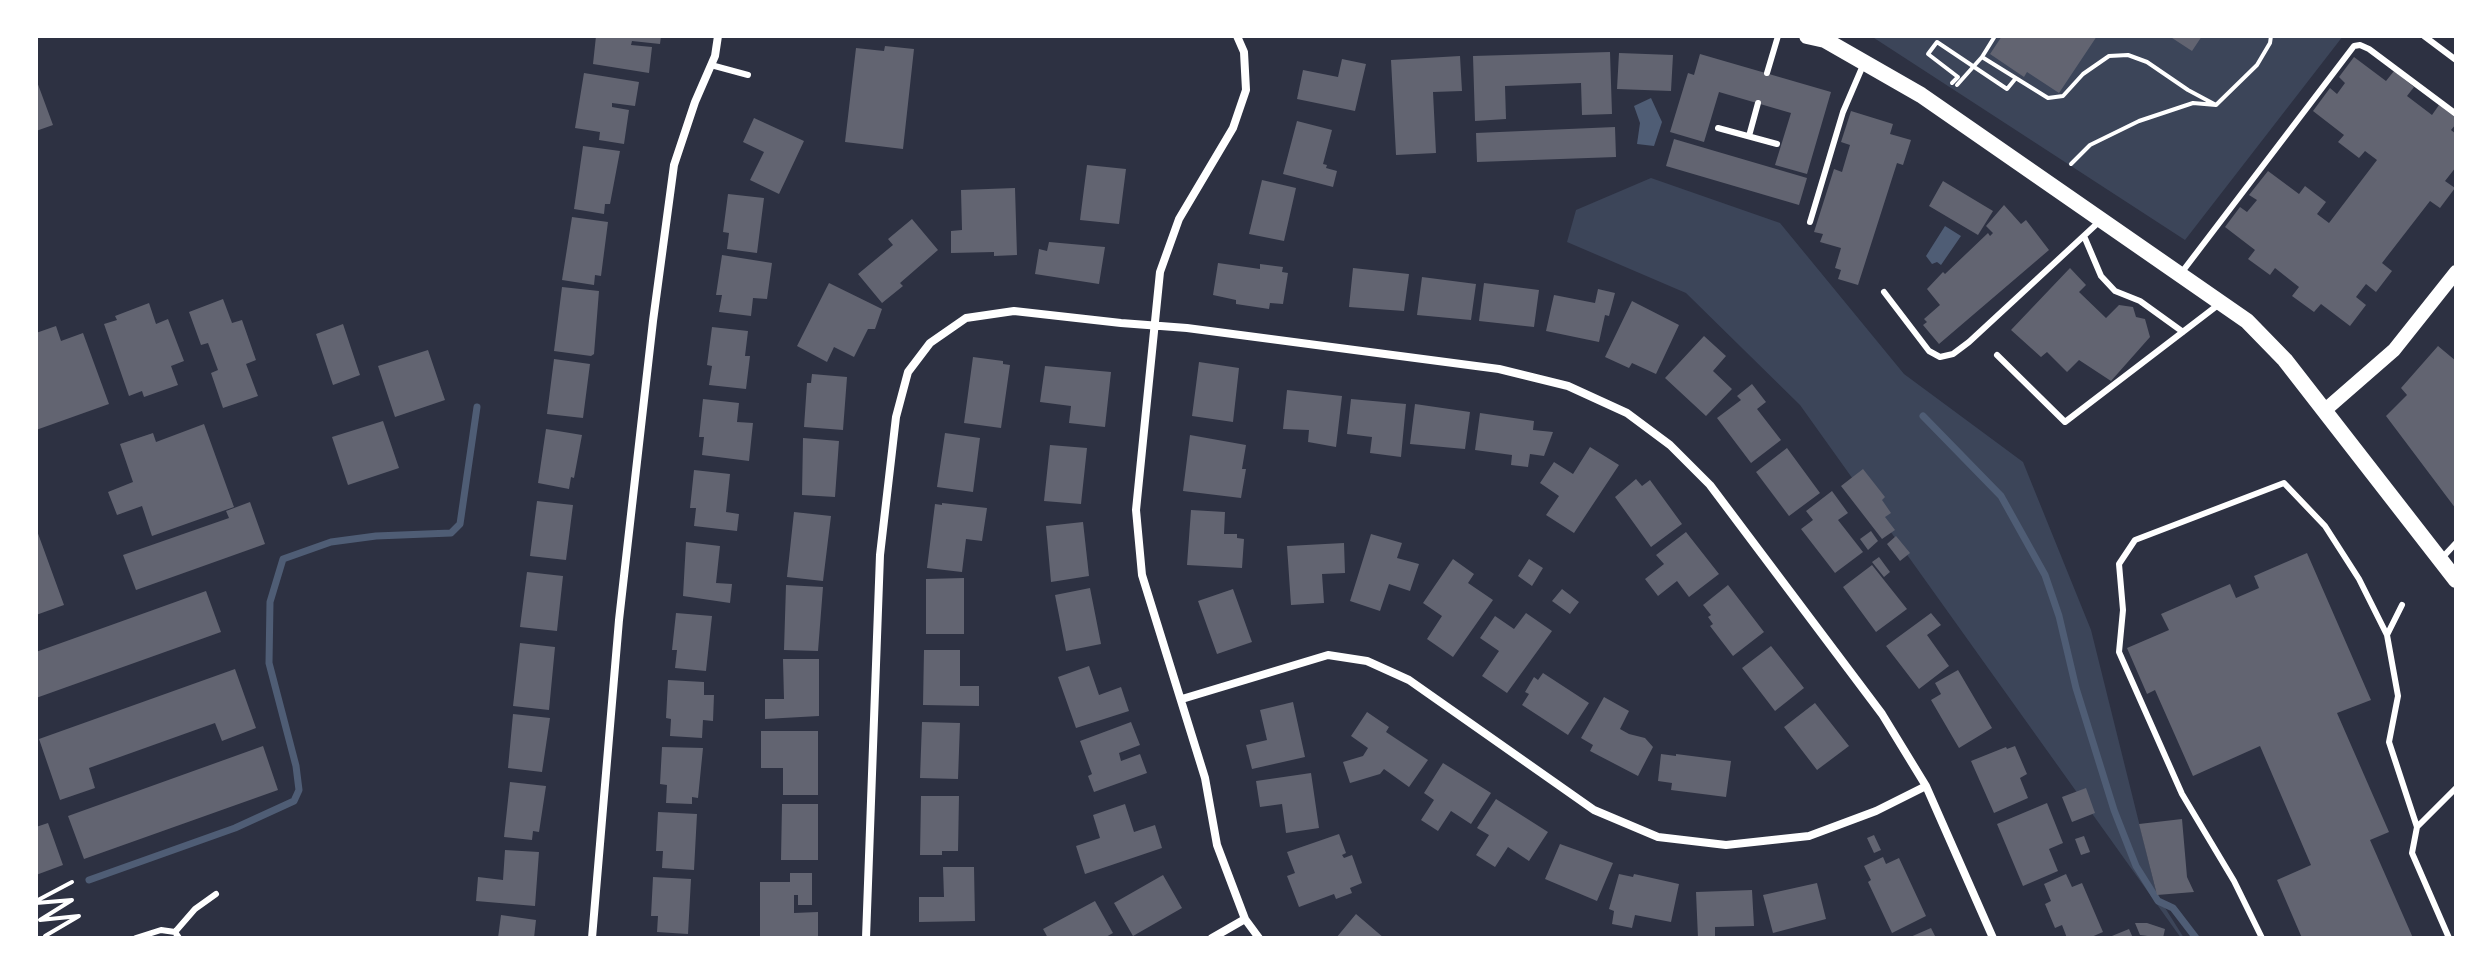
<!DOCTYPE html>
<style>
body{margin:0}
#map{position:relative;width:2492px;height:974px;overflow:hidden;background:#2d3142;font-family:Barlow,sans-serif}
canvas{display:block}
.frame{position:absolute;inset:0;border:38px solid #fff;pointer-events:none}
</style>
<div id="map">
<canvas width="2492" height="974"></canvas>
<div class="frame"></div>
</div>
<script>
const g = document.querySelector('canvas').getContext('2d');
g.lineJoin = 'round';
function fill(path, color) {
  g.fillStyle = color;
  g.fill(path, 'evenodd');
}
function toPath(rows) {
  const path = new Path2D();
  for (const r of rows) {
    path.moveTo(r[0], r[1]);
    for (let i = 2; i < r.length; i += 2) path.lineTo(r[i], r[i + 1]);
  }
  return path;
}
function stroke(path, color, width, dash) {
  g.strokeStyle = color;
  g.lineWidth = width;
  g.lineCap = dash ? 'butt' : 'round';
  g.setLineDash(dash || []);
  g.stroke(path);
}
fill(toPath([
 [1871,36,2343,36,2185,240],
 [1651,178,1780,223,1904,374,2023,462,2091,630,2157,895,2184,938,2181,938,1800,405,1686,293,1567,242,1576,210]
]), '#3c4559');
fill(toPath([
 [1651,98,1662,122,1654,146,1637,144,1640,123,1634,106],
 [1945,226,1961,236,1941,265,1937,262,1932,264,1926,256]
]), '#4f5d75');
stroke(toPath([
 [1923,416,2001,496,2045,575,2059,616,2076,688,2114,810,2136,866,2158,901,2173,908,2196,938],
 [89,880,235,828,294,801,299,790,296,766,269,663,270,602,283,559,331,542,376,536,451,533,460,524,477,407]
]), '#4f5d75', 7);
fill(toPath([
 [596,36,661,36,660,44,632,41,631,45,652,47,649,73,593,64],
 [2002,36,2097,36,2059,93,2027,72,2024,77,1990,54],
 [2169,36,2202,36,2192,51],
 [885,46,914,49,903,149,845,142,856,48,884,51],
 [1610,52,1612,114,1582,115,1581,83,1505,86,1506,119,1475,121,1473,56],
 [1619,53,1673,55,1671,91,1617,89],
 [1700,54,1831,92,1807,174,1775,165,1791,113,1719,92,1704,142,1670,132,1688,73,1694,75],
 [1460,56,1462,91,1433,92,1436,153,1396,155,1391,60],
 [2354,57,2386,81,2394,71,2414,87,2407,96,2432,115,2439,105,2456,118,2456,124,2451,130,2456,134,2456,167,2445,181,2455,188,2440,208,2430,201,2382,263,2392,271,2376,292,2366,284,2356,297,2366,305,2350,326,2321,304,2314,312,2292,296,2299,287,2275,268,2270,275,2248,259,2255,250,2225,227,2240,207,2247,212,2257,200,2249,195,2268,171,2299,194,2305,186,2326,202,2317,214,2329,223,2377,160,2365,151,2359,158,2338,142,2344,135,2313,111,2330,88,2337,94,2345,83,2339,77],
 [1342,59,1366,64,1355,111,1297,99,1303,70,1338,77],
 [584,73,639,82,635,106,612,103,612,107,629,110,624,144,599,140,600,132,575,128],
 [36,79,53,125,36,131],
 [1851,111,1893,124,1890,134,1911,140,1903,165,1897,163,1858,285,1838,279,1841,270,1835,268,1841,248,1820,242,1823,234,1814,232,1834,169,1842,172,1850,145,1841,142],
 [754,118,804,141,779,194,750,180,764,152,743,142],
 [1297,121,1332,130,1323,164,1327,165,1326,168,1337,171,1333,187,1283,174],
 [1615,127,1616,157,1477,162,1476,133],
 [1674,139,1807,178,1799,205,1666,166],
 [583,146,620,151,610,204,605,204,604,214,574,209],
 [1087,165,1126,169,1119,224,1080,220],
 [1262,180,1296,188,1284,241,1249,234],
 [1943,181,1993,211,1978,235,1929,206],
 [1015,188,1017,255,994,256,994,252,951,253,951,231,962,230,961,190],
 [728,194,764,198,757,253,727,249,729,233,723,232],
 [2004,205,2021,224,2026,220,2049,250,1939,344,1923,325,1927,322,1924,319,1940,305,1927,289,1943,272,1945,274,1988,233,1990,236,1993,233,1986,226],
 [572,217,608,222,601,276,595,275,594,285,562,280],
 [912,219,938,250,900,283,903,286,882,303,858,274,893,245,888,239],
 [1049,242,1105,247,1099,284,1035,274,1039,249,1047,251],
 [722,255,772,263,767,299,753,298,751,316,719,312,722,295,716,295],
 [1218,263,1260,269,1260,264,1283,267,1282,272,1288,273,1283,304,1270,303,1269,309,1236,304,1236,300,1213,295],
 [1353,268,1409,274,1404,311,1349,307],
 [2070,268,2086,285,2079,292,2106,318,2119,305,2133,307,2136,317,2145,319,2150,337,2111,381,2079,360,2067,372,2047,352,2041,357,2011,330],
 [1422,277,1476,284,1471,320,1417,315],
 [829,283,882,309,875,329,868,329,854,357,834,347,827,362,797,346],
 [1484,283,1539,290,1534,327,1479,321],
 [562,287,599,291,594,354,591,356,554,351],
 [1598,289,1615,293,1609,316,1605,315,1599,342,1546,331,1554,295,1595,303],
 [223,299,232,323,242,320,256,360,246,364,258,396,223,408,211,373,218,370,208,343,201,345,189,312],
 [1632,301,1679,325,1656,374,1632,363,1629,368,1605,357],
 [149,303,156,324,168,319,184,361,171,366,178,385,144,397,142,391,129,396,104,324,117,320,115,316],
 [343,324,360,375,333,385,316,334],
 [56,326,61,341,83,333,109,404,36,430,36,333],
 [712,327,748,331,745,356,750,356,746,389,709,385,712,366,707,365],
 [1704,336,1726,356,1713,371,1732,389,1706,416,1665,378],
 [2438,346,2456,361,2456,509,2386,416,2407,395,2401,388],
 [428,350,445,400,395,417,378,366],
 [973,357,1003,361,1003,364,1010,365,1001,428,964,423],
 [554,359,590,364,583,418,547,414],
 [1199,362,1239,368,1233,422,1192,416],
 [1045,366,1111,372,1105,427,1069,423,1071,406,1040,402],
 [812,374,847,377,843,430,804,427,807,383,811,383],
 [1752,384,1766,402,1757,409,1781,440,1751,463,1717,418,1741,400,1737,396],
 [1287,390,1342,396,1336,447,1308,442,1309,430,1283,429],
 [703,399,739,403,737,422,753,423,749,461,702,455,704,437,699,437],
 [1351,399,1406,404,1401,457,1370,453,1372,437,1347,434],
 [1415,404,1470,412,1465,449,1410,444],
 [1480,413,1534,421,1533,430,1553,432,1544,456,1530,454,1528,467,1511,465,1512,455,1475,450],
 [383,421,399,468,348,485,332,437],
 [204,424,234,507,152,536,142,506,117,515,108,492,133,482,120,444,153,433,156,442],
 [546,429,582,435,574,478,571,477,569,489,538,483],
 [945,433,980,438,973,492,937,487],
 [1190,435,1246,445,1242,469,1246,469,1241,498,1183,491],
 [803,438,839,441,835,497,802,495],
 [1050,445,1087,448,1081,504,1044,501],
 [1590,447,1619,465,1574,533,1546,515,1559,496,1540,483,1554,462,1573,474],
 [1787,448,1820,493,1789,516,1756,472],
 [1863,469,1885,497,1882,500,1891,513,1885,517,1895,530,1882,539,1841,486],
 [694,470,730,474,726,512,739,514,737,531,694,526,696,508,690,508],
 [1636,479,1642,486,1650,480,1682,524,1651,547,1615,497],
 [1832,491,1848,513,1838,520,1863,552,1835,573,1801,529,1813,520,1806,511],
 [537,501,573,505,566,560,530,556],
 [250,502,265,544,136,590,123,555,229,518,226,511],
 [942,503,987,508,982,541,966,539,962,572,927,568,935,504,942,505],
 [1191,510,1225,512,1224,534,1237,534,1237,538,1244,539,1242,568,1187,565],
 [794,512,831,516,823,581,787,577],
 [1083,522,1089,576,1051,582,1046,526],
 [36,528,64,605,36,615],
 [1871,531,1878,541,1868,550,1860,539],
 [1686,532,1719,574,1689,597,1677,581,1658,596,1645,579,1664,564,1656,555],
 [1371,534,1402,543,1397,558,1419,564,1410,591,1389,584,1380,611,1350,601],
 [1896,536,1910,553,1900,561,1887,544],
 [686,542,720,546,716,583,732,584,730,603,683,596],
 [1344,543,1345,573,1322,574,1324,603,1291,605,1287,546],
 [2307,553,2371,700,2337,713,2389,832,2370,840,2413,938,2302,938,2277,880,2311,865,2260,746,2193,776,2155,690,2147,694,2127,648,2169,630,2161,614,2230,584,2236,598,2259,588,2254,576],
 [1879,557,1890,572,1884,577,1872,562],
 [1453,559,1474,574,1468,583,1493,600,1453,657,1427,639,1442,616,1423,603],
 [1529,559,1543,568,1532,586,1518,576],
 [1872,565,1907,609,1876,632,1843,587],
 [527,572,563,576,557,631,520,627],
 [964,578,964,634,926,634,926,579],
 [786,585,823,587,818,651,784,650],
 [1728,585,1764,632,1733,656,1710,626,1713,624,1708,617,1711,615,1703,605],
 [1090,588,1101,644,1066,651,1055,595],
 [1233,589,1252,642,1217,654,1198,601],
 [1562,589,1579,602,1570,614,1552,601],
 [206,591,221,632,36,698,36,652],
 [676,613,712,616,706,671,675,668,677,650,672,650],
 [1526,613,1552,631,1507,693,1482,676,1499,651,1480,638,1495,616,1514,629],
 [1931,613,1941,625,1927,635,1949,666,1919,689,1886,646],
 [520,643,555,647,549,710,513,706],
 [1771,646,1804,688,1775,711,1742,668],
 [924,650,960,650,960,686,979,686,979,706,923,705],
 [783,659,819,659,819,716,765,719,765,699,784,699],
 [1089,666,1099,695,1121,687,1129,711,1076,728,1058,677],
 [235,669,256,728,222,741,215,723,89,768,95,788,60,800,39,739],
 [1958,670,1992,728,1959,748,1931,700,1941,694,1935,683],
 [1543,673,1589,703,1568,735,1522,705,1529,694,1525,692,1534,677,1538,680],
 [668,680,704,682,704,695,714,695,713,721,703,720,702,738,670,736,671,719,666,718],
 [1604,697,1629,711,1620,729,1629,734,1645,738,1653,747,1638,776,1590,751,1593,745,1581,738],
 [1293,702,1305,757,1252,769,1246,745,1267,740,1260,710],
 [1815,703,1849,746,1817,770,1784,727],
 [1367,712,1389,727,1386,732,1428,760,1409,787,1384,769,1380,774,1350,783,1343,762,1363,756,1368,748,1351,736],
 [513,714,550,718,542,772,508,768],
 [922,722,960,723,958,779,920,778],
 [1131,722,1140,745,1119,753,1121,761,1140,754,1147,773,1094,792,1088,776,1092,774,1080,741],
 [761,731,818,731,818,795,783,795,783,768,761,768],
 [263,746,278,790,84,859,68,816],
 [2015,746,2027,774,2020,778,2028,798,1994,813,1971,761,2006,747,2007,749],
 [662,747,703,748,698,798,692,797,692,804,666,803,667,785,660,784],
 [1661,754,1676,756,1676,754,1731,761,1726,797,1671,790,1672,783,1658,781],
 [1443,763,1491,793,1471,824,1451,811,1438,831,1421,820,1434,800,1424,793],
 [1311,773,1319,828,1286,833,1282,804,1260,807,1256,781],
 [510,782,546,786,539,832,533,831,532,840,504,837],
 [2086,788,2095,813,2072,822,2062,797],
 [921,796,959,796,958,851,942,851,942,855,920,855],
 [1496,799,1548,832,1529,861,1508,847,1495,867,1476,855,1489,835,1477,828],
 [2047,803,2063,843,2049,849,2058,871,2023,886,1997,824],
 [782,804,818,804,818,860,781,860],
 [1125,804,1134,832,1155,825,1162,848,1085,874,1076,846,1100,838,1093,815],
 [658,812,697,814,694,870,662,868,663,851,656,851],
 [2182,819,2187,877,2194,892,2157,895,2139,824],
 [48,823,63,865,36,875,36,827],
 [1339,834,1346,853,1342,855,1344,858,1352,855,1362,883,1350,888,1352,893,1336,899,1334,894,1299,907,1287,876,1295,873,1287,852],
 [1874,835,1881,850,1874,853,1867,838],
 [2084,836,2090,852,2081,855,2075,839],
 [1560,844,1613,863,1597,901,1545,879],
 [505,850,539,852,535,906,476,901,478,877,503,880],
 [1883,857,1886,864,1899,858,1926,916,1892,933,1868,882,1871,880,1864,866],
 [943,867,974,867,975,921,919,922,919,897,944,897],
 [790,873,812,873,812,905,798,905,798,895,794,895,794,913,818,912,818,938,760,937,760,882,790,882],
 [1619,874,1633,877,1634,874,1679,884,1671,922,1635,915,1632,928,1612,924,1614,911,1609,909],
 [2066,874,2072,887,2082,883,2103,932,2089,938,2067,938,2062,925,2055,928,2045,904,2051,901,2044,884],
 [1163,875,1182,908,1133,936,1114,903],
 [653,877,691,879,688,934,657,932,658,916,651,916],
 [1817,883,1826,919,1773,933,1763,895],
 [1752,890,1754,926,1715,927,1715,938,1698,938,1696,892],
 [1095,901,1113,933,1104,938,1048,938,1043,929],
 [1356,914,1384,938,1336,938],
 [501,915,536,920,534,938,498,938],
 [2135,923,2147,923,2165,929,2163,938,2140,935],
 [1931,928,1936,938,1908,938],
 [2129,929,2133,938,2107,938]
]), '#626471');
stroke(toPath([
 [1982,57,2048,98,2063,96,2083,74,2109,56,2128,55,2147,62,2188,90,2216,105,2193,103,2139,121,2090,145,2071,164],
 [1952,83,1958,77,1928,54,1937,42,2007,89,2016,78],
 [1957,85,1982,57,1995,36],
 [2216,105,2257,65,2270,43,2271,36],
 [38,900,72,882],
 [36,903,72,900,40,920,79,916,45,936,46,938]
]), '#fff', 4);
stroke(toPath([
 [2424,36,2456,60],
 [711,65,748,75],
 [1767,73,1778,36],
 [1718,128,1777,144],
 [1749,136,1758,103],
 [1810,222,1843,112,1864,63],
 [2084,236,2101,276,2115,291,2140,301,2183,332],
 [2182,272,2354,46,2360,45,2369,49,2456,114],
 [1884,292,1929,351,1940,357,1953,354,1969,342,2101,220],
 [1997,355,2065,422,2218,305],
 [2442,558,2456,543],
 [2402,605,2387,635,2398,696,2389,742,2417,827,2412,853,2449,938],
 [2417,827,2456,788],
 [175,932,195,909,216,894],
 [136,938,161,930,175,932,179,938],
 [2262,938,2234,881,2182,794,2119,652,2123,610,2119,564,2135,540,2284,483,2325,526,2359,579,2387,635]
]), '#fff', 6);
stroke(toPath([
 [1237,36,1244,52,1246,90,1233,128,1179,219,1160,272,1136,510,1142,575,1205,778,1217,845,1245,919,1259,938],
 [1182,699,1328,655,1367,661,1409,680,1594,810,1658,837,1726,845,1809,836,1876,811,1926,786],
 [592,938,619,620,653,321,674,165,695,102,715,56,718,36],
 [866,938,880,555,896,417,908,372,930,343,966,318,1014,311,1121,323,1187,328,1499,369,1568,386,1627,413,1670,445,1710,485,1882,714,1926,786,1993,938],
 [1212,938,1245,919]
]), '#fff', 8);
stroke(toPath([
 [2324,411,2394,350,2456,272]
]), '#fff', 14);
stroke(toPath([
 [1807,36,1825,40,1921,95,2247,321,2285,360,2456,580]
]), '#fff', 16);
</script>
